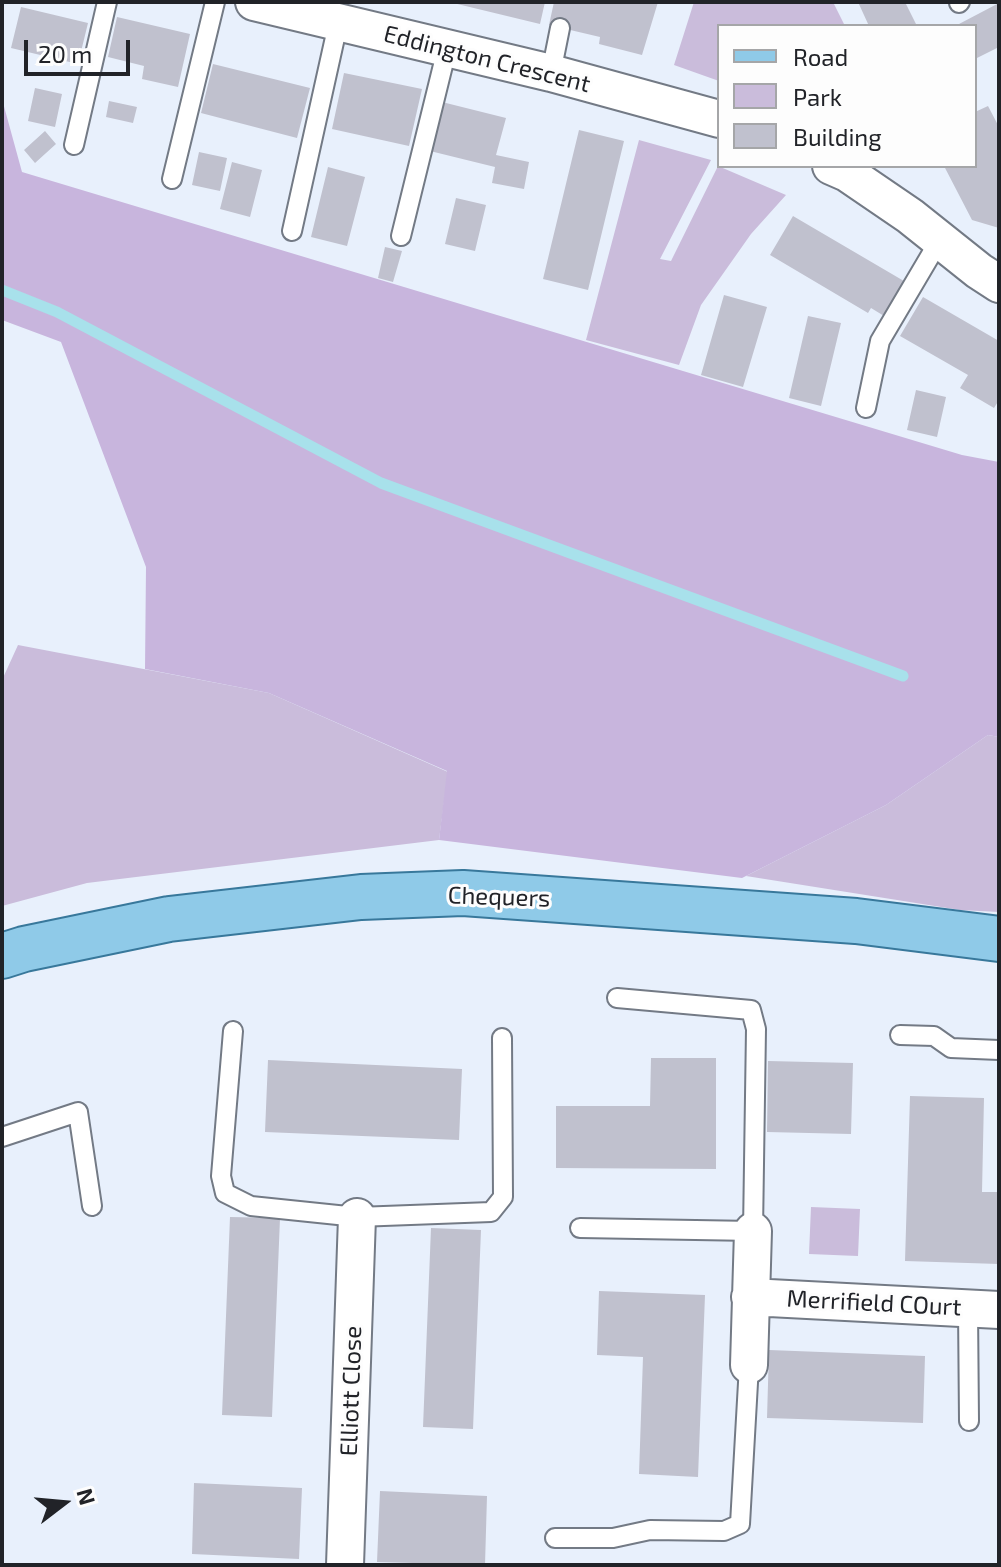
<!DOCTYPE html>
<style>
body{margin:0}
#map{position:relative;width:1001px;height:1567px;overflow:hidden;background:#e8f0fc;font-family:"Exo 2",sans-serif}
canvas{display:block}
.frame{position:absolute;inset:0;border:4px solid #212328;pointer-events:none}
.legend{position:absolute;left:717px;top:24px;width:260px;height:144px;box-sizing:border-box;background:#fdfdfd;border:2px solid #a5a6a8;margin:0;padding:10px 14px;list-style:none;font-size:24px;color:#212328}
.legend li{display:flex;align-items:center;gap:16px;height:40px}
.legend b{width:40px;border:2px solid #a5a6a8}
.north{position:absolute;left:24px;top:1463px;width:80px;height:80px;-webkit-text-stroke:6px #fdfdfd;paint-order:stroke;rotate:74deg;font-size:22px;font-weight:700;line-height:32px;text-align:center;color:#212328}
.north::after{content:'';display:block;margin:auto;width:28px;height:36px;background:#212328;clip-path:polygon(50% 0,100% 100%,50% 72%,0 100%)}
.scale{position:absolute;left:24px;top:40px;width:106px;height:36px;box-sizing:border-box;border:4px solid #212328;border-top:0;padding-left:10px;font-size:24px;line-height:28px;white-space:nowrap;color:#212328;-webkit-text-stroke:6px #fdfdfd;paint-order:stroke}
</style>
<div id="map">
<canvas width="1001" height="1567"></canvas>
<div class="frame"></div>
<ul class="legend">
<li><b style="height:10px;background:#8fcae8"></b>Road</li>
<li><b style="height:22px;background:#cabcdb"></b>Park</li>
<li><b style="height:22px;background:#c0c1ce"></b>Building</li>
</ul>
<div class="north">N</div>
<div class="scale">20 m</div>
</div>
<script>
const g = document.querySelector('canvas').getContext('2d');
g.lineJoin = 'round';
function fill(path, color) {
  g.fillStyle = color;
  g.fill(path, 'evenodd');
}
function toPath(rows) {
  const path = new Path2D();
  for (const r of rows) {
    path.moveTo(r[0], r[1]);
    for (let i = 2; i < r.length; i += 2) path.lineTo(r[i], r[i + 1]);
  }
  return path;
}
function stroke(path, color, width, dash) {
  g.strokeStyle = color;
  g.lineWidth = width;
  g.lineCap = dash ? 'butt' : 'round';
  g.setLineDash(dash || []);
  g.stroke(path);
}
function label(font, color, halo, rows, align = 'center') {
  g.font = font + ' "Exo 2",sans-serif';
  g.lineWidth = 6;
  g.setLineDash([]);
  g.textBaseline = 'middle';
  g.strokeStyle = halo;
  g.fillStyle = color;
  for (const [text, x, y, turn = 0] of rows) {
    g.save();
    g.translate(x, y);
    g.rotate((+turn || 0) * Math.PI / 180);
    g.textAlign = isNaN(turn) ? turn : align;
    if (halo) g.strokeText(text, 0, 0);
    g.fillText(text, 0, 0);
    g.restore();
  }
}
fill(toPath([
 [694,2,833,2,845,26,719,26,719,81,674,65],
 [639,140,711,160,660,259,671,261,718,166,786,195,751,234,701,305,679,365,586,340],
 [18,645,269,693,448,772,439,840,87,883,2,906,2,680],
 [988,735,999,737,999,912,960,910,746,876,886,805],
 [811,1207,860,1209,858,1256,809,1254]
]), '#cabcdb');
fill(toPath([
 [2,99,22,172,962,455,999,462,999,737,988,735,886,805,742,878,439,840,447,771,269,693,145,669,146,567,61,342,2,320]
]), '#c8b5dd');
stroke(toPath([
 [2,290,57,312,381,483,903,676]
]), '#a8e1eb', 11);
fill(toPath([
 [449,2,545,2,540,24],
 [554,2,658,2,642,55,599,44,600,37,549,25],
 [858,2,905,2,917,26,869,26],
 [999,3,999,47,977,58,975,26,960,26,959,24],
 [21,7,88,23,78,64,11,48],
 [117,17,190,34,178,87,142,79,144,66,108,57],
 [213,64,310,88,297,138,201,113],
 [344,73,422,89,409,146,332,129],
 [35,88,62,94,55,127,28,121],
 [109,101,137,107,133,123,106,117],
 [442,102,506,118,496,155,529,162,524,189,492,183,495,167,430,151],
 [988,106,999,127,999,228,972,220,944,166,975,166,975,112],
 [579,130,624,141,588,290,543,279],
 [45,131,56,144,35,163,24,150],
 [199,152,227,158,220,191,192,185],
 [232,162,262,170,250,217,220,209],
 [328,167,365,177,347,246,311,237],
 [456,198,486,205,475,251,445,244],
 [793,216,909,284,889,319,871,308,868,313,770,255],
 [385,247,402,251,393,282,378,278],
 [724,295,767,307,743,387,701,375],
 [923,297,999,341,999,400,994,408,960,388,968,375,900,336],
 [808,316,841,323,821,406,789,398],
 [916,390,946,397,937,437,907,430],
 [651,1058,716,1058,716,1169,556,1168,556,1106,650,1106],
 [268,1060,462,1069,459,1140,265,1132],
 [768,1061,853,1063,851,1134,767,1132],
 [910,1096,984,1098,982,1192,999,1192,999,1264,905,1261],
 [230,1217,280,1218,272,1417,222,1415],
 [431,1228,481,1230,473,1429,423,1427],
 [599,1291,705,1295,698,1477,639,1474,643,1357,597,1355],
 [769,1350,925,1356,923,1423,767,1418],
 [194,1483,302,1488,299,1559,192,1554],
 [380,1491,487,1496,485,1565,377,1562]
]), '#c0c1ce');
const service = toPath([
 [959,3,960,2],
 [551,73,560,28],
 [74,145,107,2],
 [172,179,215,2],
 [292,231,338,24],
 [401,236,447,49],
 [866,408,880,341,939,241],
 [233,1031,221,1176,225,1193,251,1206,357,1217,491,1212,503,1197,502,1038],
 [900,1035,934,1036,951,1048,999,1050],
 [2,1137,78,1112,92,1206],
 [580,1228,753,1231,756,1029,751,1010,617,998],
 [968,1308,969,1421],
 [555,1538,613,1538,650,1530,724,1531,740,1524,749,1365]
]);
const minor = toPath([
 [254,2,551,73,719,119],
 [831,166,847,173,910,216,979,271,999,284],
 [750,1297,999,1310],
 [749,1365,753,1231],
 [345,1565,357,1217]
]);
const primary = toPath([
 [2,956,24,949,169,919,361,897,463,893,856,921,999,939]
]);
stroke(service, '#737a85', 22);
stroke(minor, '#737a85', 40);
stroke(primary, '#38789b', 48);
stroke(service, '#fff', 18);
stroke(minor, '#fff', 36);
stroke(primary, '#8fcae8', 44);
label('24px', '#212328', '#fdfdfd', [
 ["Eddington Crescent",487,59,14],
 ["Chequers",499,897,2],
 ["Merrifield COurt",874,1303,3],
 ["Elliott Close",351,1391,-88]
]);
</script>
